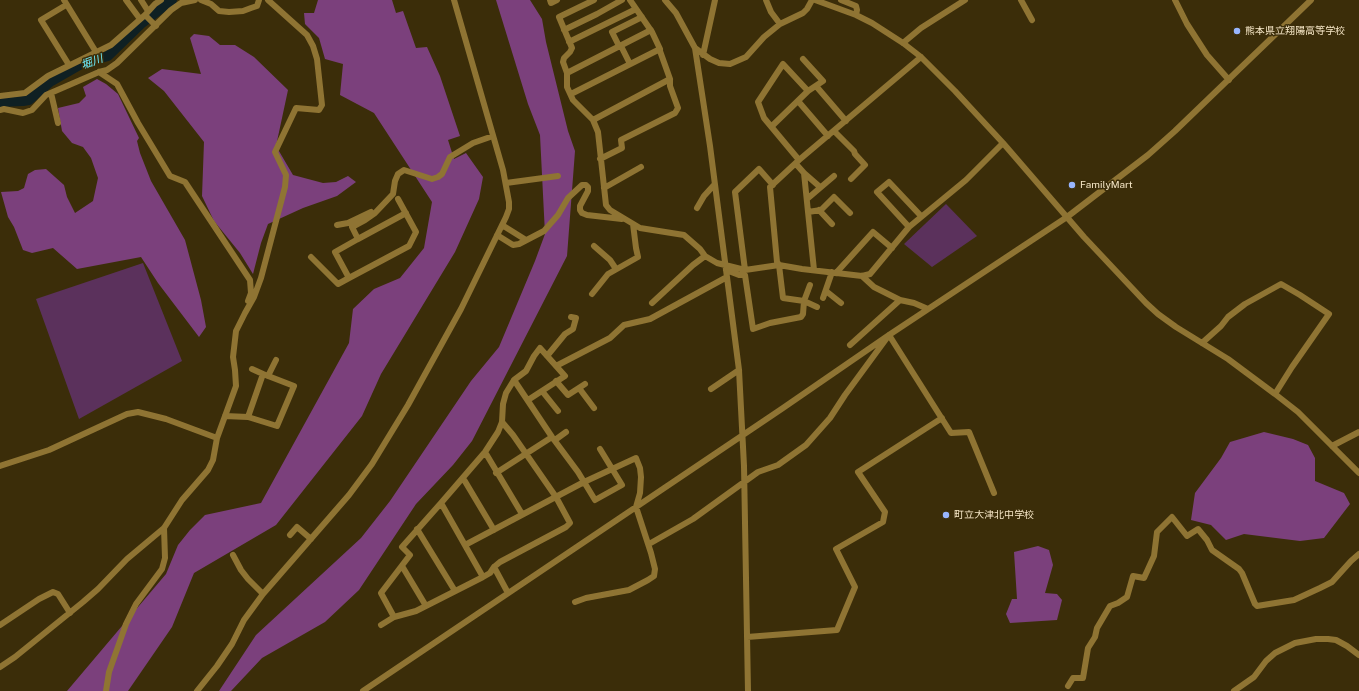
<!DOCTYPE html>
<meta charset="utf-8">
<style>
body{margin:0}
canvas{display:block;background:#3b2d09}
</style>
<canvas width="1359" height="691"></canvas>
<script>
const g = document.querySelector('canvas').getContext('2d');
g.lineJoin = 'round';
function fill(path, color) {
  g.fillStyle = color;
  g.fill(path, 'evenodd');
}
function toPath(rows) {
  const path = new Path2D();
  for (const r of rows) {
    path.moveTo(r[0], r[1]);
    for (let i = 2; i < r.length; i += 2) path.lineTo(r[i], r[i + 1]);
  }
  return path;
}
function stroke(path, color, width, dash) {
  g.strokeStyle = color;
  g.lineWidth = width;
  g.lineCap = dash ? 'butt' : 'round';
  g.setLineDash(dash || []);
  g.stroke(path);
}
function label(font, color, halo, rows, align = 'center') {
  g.font = font + ' "Public Sans","Noto Sans JP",sans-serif';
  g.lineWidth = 3;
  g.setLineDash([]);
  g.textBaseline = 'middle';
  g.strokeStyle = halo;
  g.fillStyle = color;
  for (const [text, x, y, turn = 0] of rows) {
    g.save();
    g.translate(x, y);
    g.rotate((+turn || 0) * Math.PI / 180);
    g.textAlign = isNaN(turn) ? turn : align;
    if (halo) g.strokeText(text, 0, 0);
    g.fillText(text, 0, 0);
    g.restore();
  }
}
fill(toPath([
 [946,204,977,236,932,267,904,244],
 [143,263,182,361,79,419,36,299]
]), '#5b315c');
fill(toPath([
 [318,0,392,0,396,13,403,11,416,48,427,47,440,76,460,136,448,140,454,159,466,153,483,177,479,199,455,252,381,374,362,416,276,525,194,573,172,627,128,691,67,691,166,574,178,545,190,530,205,515,261,503,349,343,353,309,374,289,400,278,424,248,432,202,374,113,340,95,343,64,325,59,319,38,305,24,304,13,314,13],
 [496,0,530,0,542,19,546,42,568,131,575,151,567,256,472,441,453,465,416,504,359,590,325,622,262,658,231,691,219,691,256,635,361,538,390,501,471,381,499,347,535,261,545,234,540,135,528,104],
 [194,34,209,36,220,45,235,45,254,57,288,90,276,146,293,175,323,183,336,182,348,176,356,182,337,196,303,208,268,224,261,243,253,274,240,253,214,221,202,196,204,142,164,91,148,78,162,69,201,74,190,38],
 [97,79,106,84,118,94,139,138,137,141,140,153,151,181,185,240,201,300,206,327,199,337,158,283,141,257,77,269,53,248,32,253,23,250,14,227,8,217,1,192,18,191,24,188,28,174,35,170,46,169,64,185,67,197,75,213,93,201,98,178,91,158,83,147,72,143,62,131,58,108,79,103,86,96,83,87],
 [1264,432,1293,439,1308,445,1315,458,1315,481,1344,493,1350,504,1324,538,1300,541,1244,534,1226,540,1211,525,1191,520,1195,493,1221,458,1230,442],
 [1038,546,1049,550,1053,565,1045,593,1057,594,1062,600,1057,620,1010,623,1006,614,1012,599,1017,599,1014,552]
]), '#7b407c');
stroke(toPath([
 [0,102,23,101,29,100,50,82,83,63,108,56,142,23,172,0]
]), '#0f2023', 10);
stroke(toPath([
 [64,0,96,52],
 [126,0,140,19],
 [141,0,148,11],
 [201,0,211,4,219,11,229,12,243,11,251,8,257,6,259,0],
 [550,0,551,3,557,0],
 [594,0,559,17,572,48,570,52,564,58,563,62,567,73,651,30],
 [665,0,676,13,695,48,710,59,719,63,730,64,746,57,764,37,780,24,803,13,807,9,812,0],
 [766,0,771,12,780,24],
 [815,0,856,15,872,23,903,43,921,57,955,91,1003,143,1084,237,1146,303,1158,314,1176,327,1228,359,1275,394,1298,412,1359,473],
 [841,0,856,6,857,10,856,15],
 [1021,0,1032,20],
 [1175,0,1187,24,1207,55,1229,80],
 [66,5,41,20,69,65],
 [156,26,145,15,155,4,161,0],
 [564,30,597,14,622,0],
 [569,42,636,9],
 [903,43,921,28,965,0],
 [619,46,612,32,642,17],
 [621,46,630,64],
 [695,48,710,146,739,370,744,466,748,691],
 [703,55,715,0],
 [99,72,117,84,138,123,170,176,185,182,250,280,251,293,248,301],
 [567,73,567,87,573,100,593,120,598,132,606,205,610,210,640,228,684,235,700,249,705,256,717,263,745,270,779,265,802,269,862,276,870,274,909,227,966,180,1003,143],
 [816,86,846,121],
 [51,93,58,123],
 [571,94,660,49],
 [0,96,25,93,48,76,111,45,145,15],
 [798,101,828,136],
 [0,110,4,109,23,113,32,110,46,95,99,72,107,70,117,63,171,10,181,3,195,0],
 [593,120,670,79],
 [772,126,808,91],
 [834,131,854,151,855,154,865,165,851,179],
 [600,159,622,148,621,140,675,113,678,108,670,86,670,79,660,51,660,49,652,32,630,0],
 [799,160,764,118,758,102,783,64,808,91,823,81,803,59],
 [796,164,804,173,814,270],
 [804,173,820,187],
 [506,183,558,176],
 [604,188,641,167],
 [398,199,416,232,409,246,349,278,335,252,358,239,352,227,365,220,375,213,393,194,395,181,398,174,404,170,432,179,438,177,442,174,450,157,473,143,493,136],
 [807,199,834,176],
 [697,208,704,196,714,185],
 [819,210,832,224],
 [808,212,821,210,834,197,850,213],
 [337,225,348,223,371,212],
 [502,225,526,240],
 [909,227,877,192,889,182,921,216],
 [497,235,513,245,519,244,544,231,558,215,568,198,582,185,586,185,588,187,588,191,580,206,580,210,582,213,587,215,622,219],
 [358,239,406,213],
 [594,246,610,260,616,269],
 [311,257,338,284,349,278],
 [726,270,739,275,745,275,753,329,770,323,801,317,803,314,804,301,810,285],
 [745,270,735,192,759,169,773,185],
 [836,273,873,232,892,248],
 [862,276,874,287,900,300,914,303,928,309],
 [826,291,841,303],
 [592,294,608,274,638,257,636,248,633,224],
 [823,298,832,272],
 [652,303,693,265,705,256],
 [817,307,804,301,783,298,779,265,777,262,770,187,799,160,921,57],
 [1202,343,1221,326,1228,317,1245,304,1281,284,1300,295,1329,314,1292,367,1275,394],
 [850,345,900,300],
 [547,356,565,334,573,329,576,318,571,317],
 [556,366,610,338,624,325,650,319,727,277],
 [252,369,263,374],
 [268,376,276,360],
 [514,380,552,437,578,472,595,500,622,485,600,449],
 [556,381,568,395,585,384],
 [579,388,594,408],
 [711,389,739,370],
 [542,391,558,411],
 [225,416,248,417,277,426,294,386,263,374,248,417],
 [555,440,566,432],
 [1332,446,1359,432],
 [485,452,522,514],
 [0,466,49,450,127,414,138,412,166,419,217,438],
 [496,473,552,437],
 [463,478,494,530],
 [441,503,483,577,416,611,394,617,381,593,410,555,402,547,441,503,485,452,498,432,502,422,503,404,506,393,514,380,526,371,534,356,540,348,565,376,528,400],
 [417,529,455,591],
 [290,535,297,527,311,539],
 [649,544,693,519,758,472,778,465,806,445,830,418,845,395,889,335,951,433,969,432,994,493],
 [465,545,584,482,636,458,640,468,641,477,640,493,636,507,651,553,655,569,654,576,648,580,629,590,586,598,575,602],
 [233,555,241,570,248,579,263,594],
 [402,566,426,606],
 [494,567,500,562,566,527,570,523,556,497,513,435,502,422],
 [483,577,490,573,494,567,508,593],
 [0,625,39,599,53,592,58,594,70,613],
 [381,625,394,617],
 [747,637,837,630,855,587,836,549,883,522,885,512,858,472,942,418],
 [0,667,15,657,83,602,98,589,127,559,164,528,182,500,208,470,213,460,217,438,236,386,235,370,233,357,236,331,245,313,254,297,261,278,285,187,286,175,275,152,296,108,319,110,322,105,317,59,313,46,307,35,268,0],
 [1068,686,1073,678,1083,678,1088,648,1095,637,1097,628,1110,606,1118,603,1127,597,1133,576,1144,578,1154,556,1157,532,1172,517,1187,536,1198,529,1207,540,1212,550,1239,569,1242,573,1255,604,1257,606,1294,600,1320,588,1332,582,1351,561,1359,554],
 [106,691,109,672,126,624,136,604,162,569,165,558,164,528],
 [197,691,217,666,232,644,244,620,263,594,349,495,372,464,408,405,461,309,506,217,509,209,509,202,503,170,454,0],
 [363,691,783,408,889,335,1067,217,1148,155,1175,131,1311,0],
 [1234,691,1254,677,1266,661,1275,653,1295,643,1316,639,1328,639,1336,640,1347,646,1359,655]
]), '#8f7433', 6);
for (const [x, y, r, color] of [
 [1237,31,4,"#98b5fd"],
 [1072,185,4,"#98b5fd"],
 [946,515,4,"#98b5fd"]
]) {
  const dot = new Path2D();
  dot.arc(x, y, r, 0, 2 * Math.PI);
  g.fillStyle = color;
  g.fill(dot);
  stroke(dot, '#3b2d09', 1.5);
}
label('10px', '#f4e5c5', '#3b2d09', [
 ["熊本県立翔陽高等学校",1245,31],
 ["FamilyMart",1080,185],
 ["町立大津北中学校",954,515]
], 'left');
label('italic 11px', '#6ceeff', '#3b2d09', [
 ["堀川",92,62,-20]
]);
</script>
